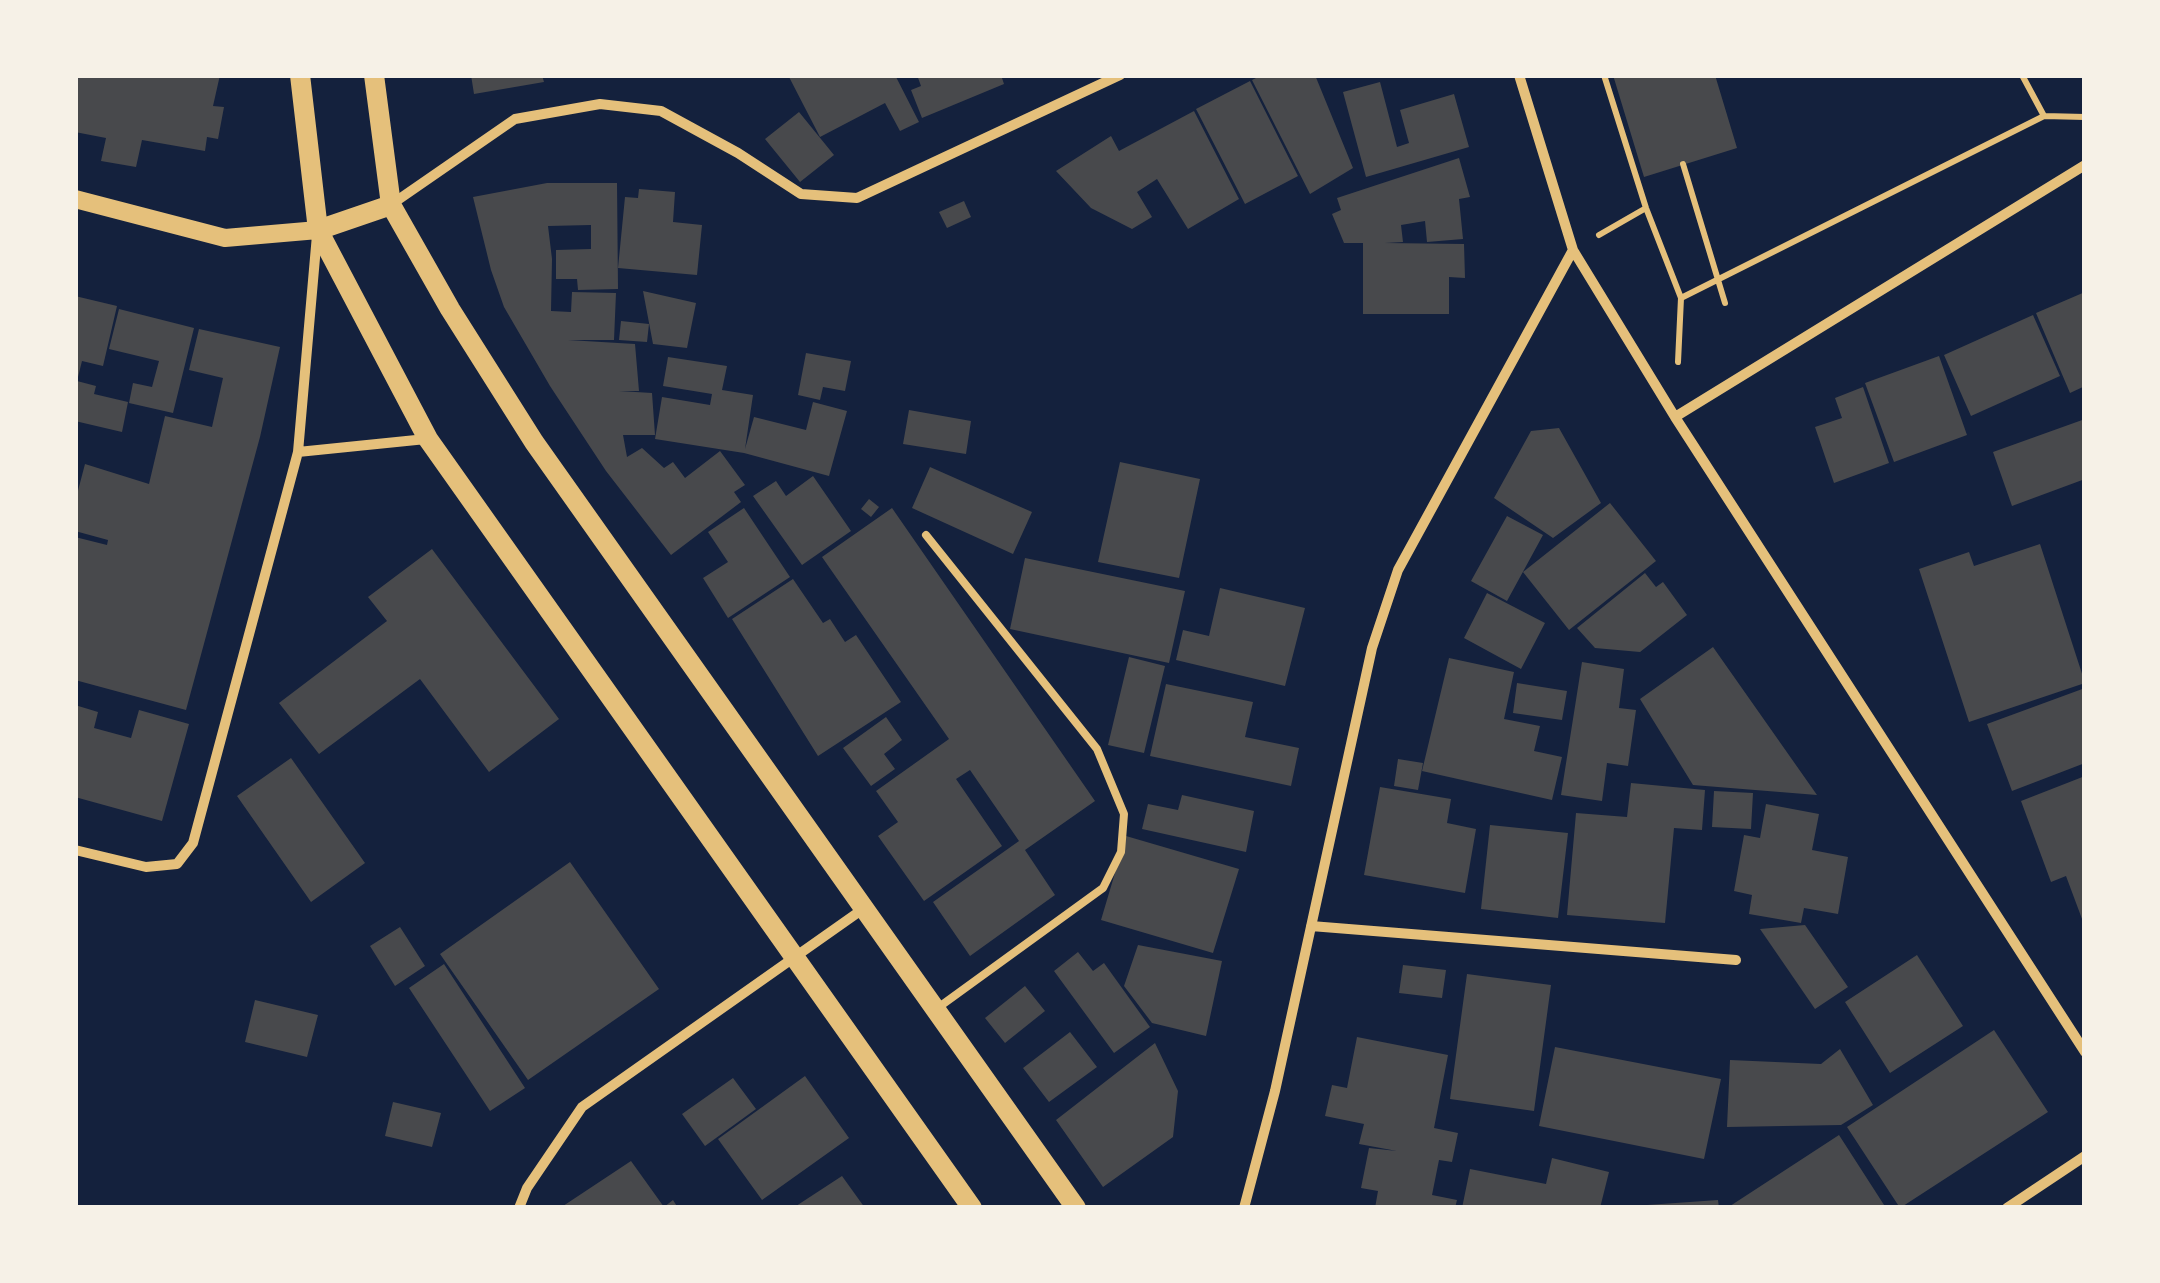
<!DOCTYPE html>
<style>
body{margin:0}
#map{position:relative;width:2160px;height:1283px;overflow:hidden;background:#14213d;font-family:Manrope,sans-serif}
canvas{display:block}
.frame{position:absolute;inset:0;border:78px solid #f6f1e7;pointer-events:none}
</style>
<div id="map">
<canvas width="2160" height="1283"></canvas>
<div class="frame"></div>
</div>
<script>
const g = document.querySelector('canvas').getContext('2d');
g.lineJoin = 'round';
function fill(path, color) {
  g.fillStyle = color;
  g.fill(path, 'evenodd');
}
function toPath(rows) {
  const path = new Path2D();
  for (const r of rows) {
    path.moveTo(r[0], r[1]);
    for (let i = 2; i < r.length; i += 2) path.lineTo(r[i], r[i + 1]);
  }
  return path;
}
function stroke(path, color, width, dash) {
  g.strokeStyle = color;
  g.lineWidth = width;
  g.lineCap = dash ? 'butt' : 'round';
  g.setLineDash(dash || []);
  g.stroke(path);
}
fill(toPath([
 [75,75,220,75,213,106,224,107,218,139,207,137,205,151,142,140,136,167,101,161,106,138,75,132],
 [471,75,542,75,544,82,474,94],
 [788,75,895,75,919,122,900,131,885,103,820,137],
 [917,75,1001,75,1004,84,922,118,911,90,921,86],
 [1262,75,1315,75,1353,168,1310,194,1252,80],
 [1613,75,1715,75,1737,148,1644,177],
 [1250,81,1298,176,1245,204,1196,109],
 [1380,82,1397,147,1409,143,1400,110,1454,94,1469,147,1366,177,1343,92],
 [1194,111,1239,199,1188,229,1157,179,1137,192,1152,217,1132,229,1091,208,1056,171,1111,136,1119,151],
 [799,112,834,155,800,182,765,139],
 [1459,158,1470,197,1459,199,1463,239,1427,242,1425,221,1401,225,1403,242,1385,243,1464,244,1465,278,1449,277,1449,314,1363,314,1363,243,1344,243,1332,214,1341,210,1337,198],
 [547,183,617,183,618,289,578,290,577,279,556,279,556,250,591,249,591,225,548,226,552,259,551,311,571,312,572,292,616,293,614,340,568,340,635,344,639,391,619,391,652,393,655,435,623,435,627,457,642,448,664,468,673,462,685,478,720,451,745,485,734,492,741,502,671,555,606,471,550,386,504,307,491,270,473,197],
 [639,189,675,192,673,222,702,225,697,275,618,268,625,197,638,198],
 [964,201,971,217,947,228,939,212],
 [643,291,696,303,687,348,653,344],
 [2085,292,2085,386,2070,393,2036,313],
 [75,296,117,306,103,366,82,361,77,381,96,386,94,394,128,402,122,432,75,421],
 [119,309,194,328,173,413,129,403,133,383,152,387,159,361,109,349],
 [2033,315,2060,376,1971,416,1944,355],
 [621,321,649,324,647,342,619,340],
 [199,329,280,347,260,437,186,710,75,680,75,537,107,545,108,540,75,531,75,502,85,464,149,484,165,416,212,427,223,378,189,370],
 [806,353,851,361,845,391,823,387,820,400,798,395],
 [1939,356,1967,435,1894,462,1865,383],
 [668,357,727,366,722,390,753,395,745,449,754,417,806,430,813,402,847,411,829,476,744,453,655,439,662,397,710,405,712,394,663,386],
 [1863,387,1889,463,1834,483,1815,427,1842,418,1835,398],
 [909,410,971,421,966,454,903,444],
 [2085,419,2085,479,2012,506,1993,452],
 [1559,428,1601,503,1553,538,1494,498,1531,431],
 [1120,462,1200,479,1179,578,1098,562],
 [930,467,1032,512,1013,554,912,508],
 [813,476,851,531,802,565,753,496,776,481,786,496],
 [869,499,879,507,871,517,861,509],
 [1610,503,1656,561,1569,630,1523,572],
 [744,508,790,577,728,618,703,578,728,562,708,532],
 [892,508,1095,801,1025,850,1055,895,970,956,933,902,1019,841,970,770,956,779,1002,846,924,901,878,836,898,822,876,791,949,739,822,557],
 [1507,516,1543,535,1507,601,1471,581],
 [2040,544,2085,683,1969,722,1919,569,1969,552,1974,566],
 [432,549,559,719,489,772,420,679,319,754,279,703,387,621,368,597],
 [1025,558,1185,591,1169,663,1010,629],
 [1645,573,1656,587,1663,582,1687,615,1640,652,1595,648,1577,628],
 [793,579,823,623,830,619,845,642,856,635,901,702,818,756,732,619],
 [1220,588,1305,608,1285,686,1176,660,1183,630,1209,636],
 [1487,593,1545,623,1521,669,1464,638],
 [1713,647,1817,795,1693,785,1640,699],
 [1129,657,1165,666,1144,753,1108,745],
 [1449,658,1514,672,1504,719,1540,726,1534,751,1562,757,1552,800,1422,771],
 [1582,662,1624,669,1619,708,1636,710,1628,766,1607,763,1602,801,1561,795],
 [1517,683,1567,691,1562,720,1513,713],
 [1166,684,1253,702,1245,737,1299,748,1291,786,1150,756],
 [2085,688,2085,763,2012,791,1987,724],
 [75,705,98,712,94,728,131,738,139,710,189,724,162,821,75,797],
 [886,717,902,740,884,754,895,769,871,786,843,748],
 [291,758,365,863,311,902,237,796],
 [1398,759,1423,763,1418,790,1394,786],
 [2085,776,2085,927,2066,876,2051,882,2021,801],
 [1631,783,1705,790,1702,830,1674,828,1665,923,1567,915,1576,813,1627,817],
 [1380,787,1451,799,1447,823,1476,829,1465,893,1364,875],
 [1714,791,1753,793,1751,829,1712,827],
 [1182,795,1254,811,1246,852,1142,829,1148,804,1178,810],
 [1766,804,1819,814,1812,850,1848,857,1838,914,1804,908,1801,923,1749,914,1752,895,1734,891,1744,835,1760,838],
 [1490,825,1568,833,1558,918,1481,909],
 [1126,836,1239,869,1213,953,1101,920],
 [570,862,659,989,528,1080,440,954],
 [1805,925,1848,987,1815,1009,1760,929],
 [400,927,425,966,395,986,370,946],
 [1138,945,1222,961,1206,1036,1152,1023,1124,986],
 [1078,952,1093,971,1104,963,1150,1027,1114,1053,1054,971],
 [1917,955,1963,1026,1890,1073,1845,1002],
 [444,964,525,1088,490,1111,409,988],
 [1403,965,1446,970,1442,998,1399,993],
 [1467,974,1551,985,1534,1111,1450,1099],
 [1025,986,1045,1011,1005,1043,985,1018],
 [255,1000,318,1015,307,1057,245,1042],
 [1994,1030,2048,1112,1900,1208,1847,1127],
 [1070,1032,1097,1067,1049,1102,1023,1068],
 [1357,1037,1448,1055,1434,1128,1458,1133,1452,1162,1439,1160,1432,1195,1457,1200,1455,1208,1375,1208,1378,1191,1361,1188,1369,1148,1397,1151,1359,1144,1364,1124,1325,1116,1332,1085,1347,1088],
 [1155,1043,1178,1091,1173,1137,1103,1187,1056,1120],
 [1555,1047,1721,1079,1704,1159,1539,1126],
 [1840,1049,1873,1105,1841,1125,1727,1127,1730,1060,1821,1064],
 [805,1076,849,1138,762,1200,718,1139],
 [733,1078,756,1109,705,1146,682,1114],
 [393,1102,441,1113,432,1147,385,1136],
 [1839,1135,1886,1208,1727,1208],
 [1552,1158,1609,1172,1600,1208,1462,1208,1470,1169,1546,1184],
 [631,1161,664,1207,673,1200,678,1208,560,1208],
 [842,1176,865,1208,793,1208],
 [1718,1200,1719,1208,1648,1208,1647,1205]
]), '#48494c');
stroke(toPath([
 [1604,75,1646,208,1681,298,2044,116,2022,75],
 [2044,116,2085,117],
 [1683,164,1725,303],
 [1599,235,1646,208],
 [1678,362,1681,298]
]), '#e5c07b', 6);
stroke(toPath([
 [926,535,1097,749,1124,814,1121,852,1103,888,939,1007]
]), '#e5c07b', 8);
stroke(toPath([
 [1519,75,1573,250,1675,417,2085,1052],
 [392,204,515,119,600,104,661,111,738,153,801,194,857,198,1120,75],
 [1675,417,2085,165],
 [298,452,426,439],
 [75,850,146,867,177,864,193,843,298,452,317,235],
 [1311,926,1736,960],
 [519,1208,527,1188,582,1107,863,909],
 [1244,1208,1275,1091,1372,648,1398,570,1573,250],
 [2007,1208,2085,1156]
]), '#e5c07b', 10);
stroke(toPath([
 [75,199,225,238,318,230]
]), '#e5c07b', 18);
stroke(toPath([
 [300,75,318,230,428,439,972,1208],
 [374,75,391,205,450,309,534,442,1076,1208],
 [318,230,391,205]
]), '#e5c07b', 20);
</script>
